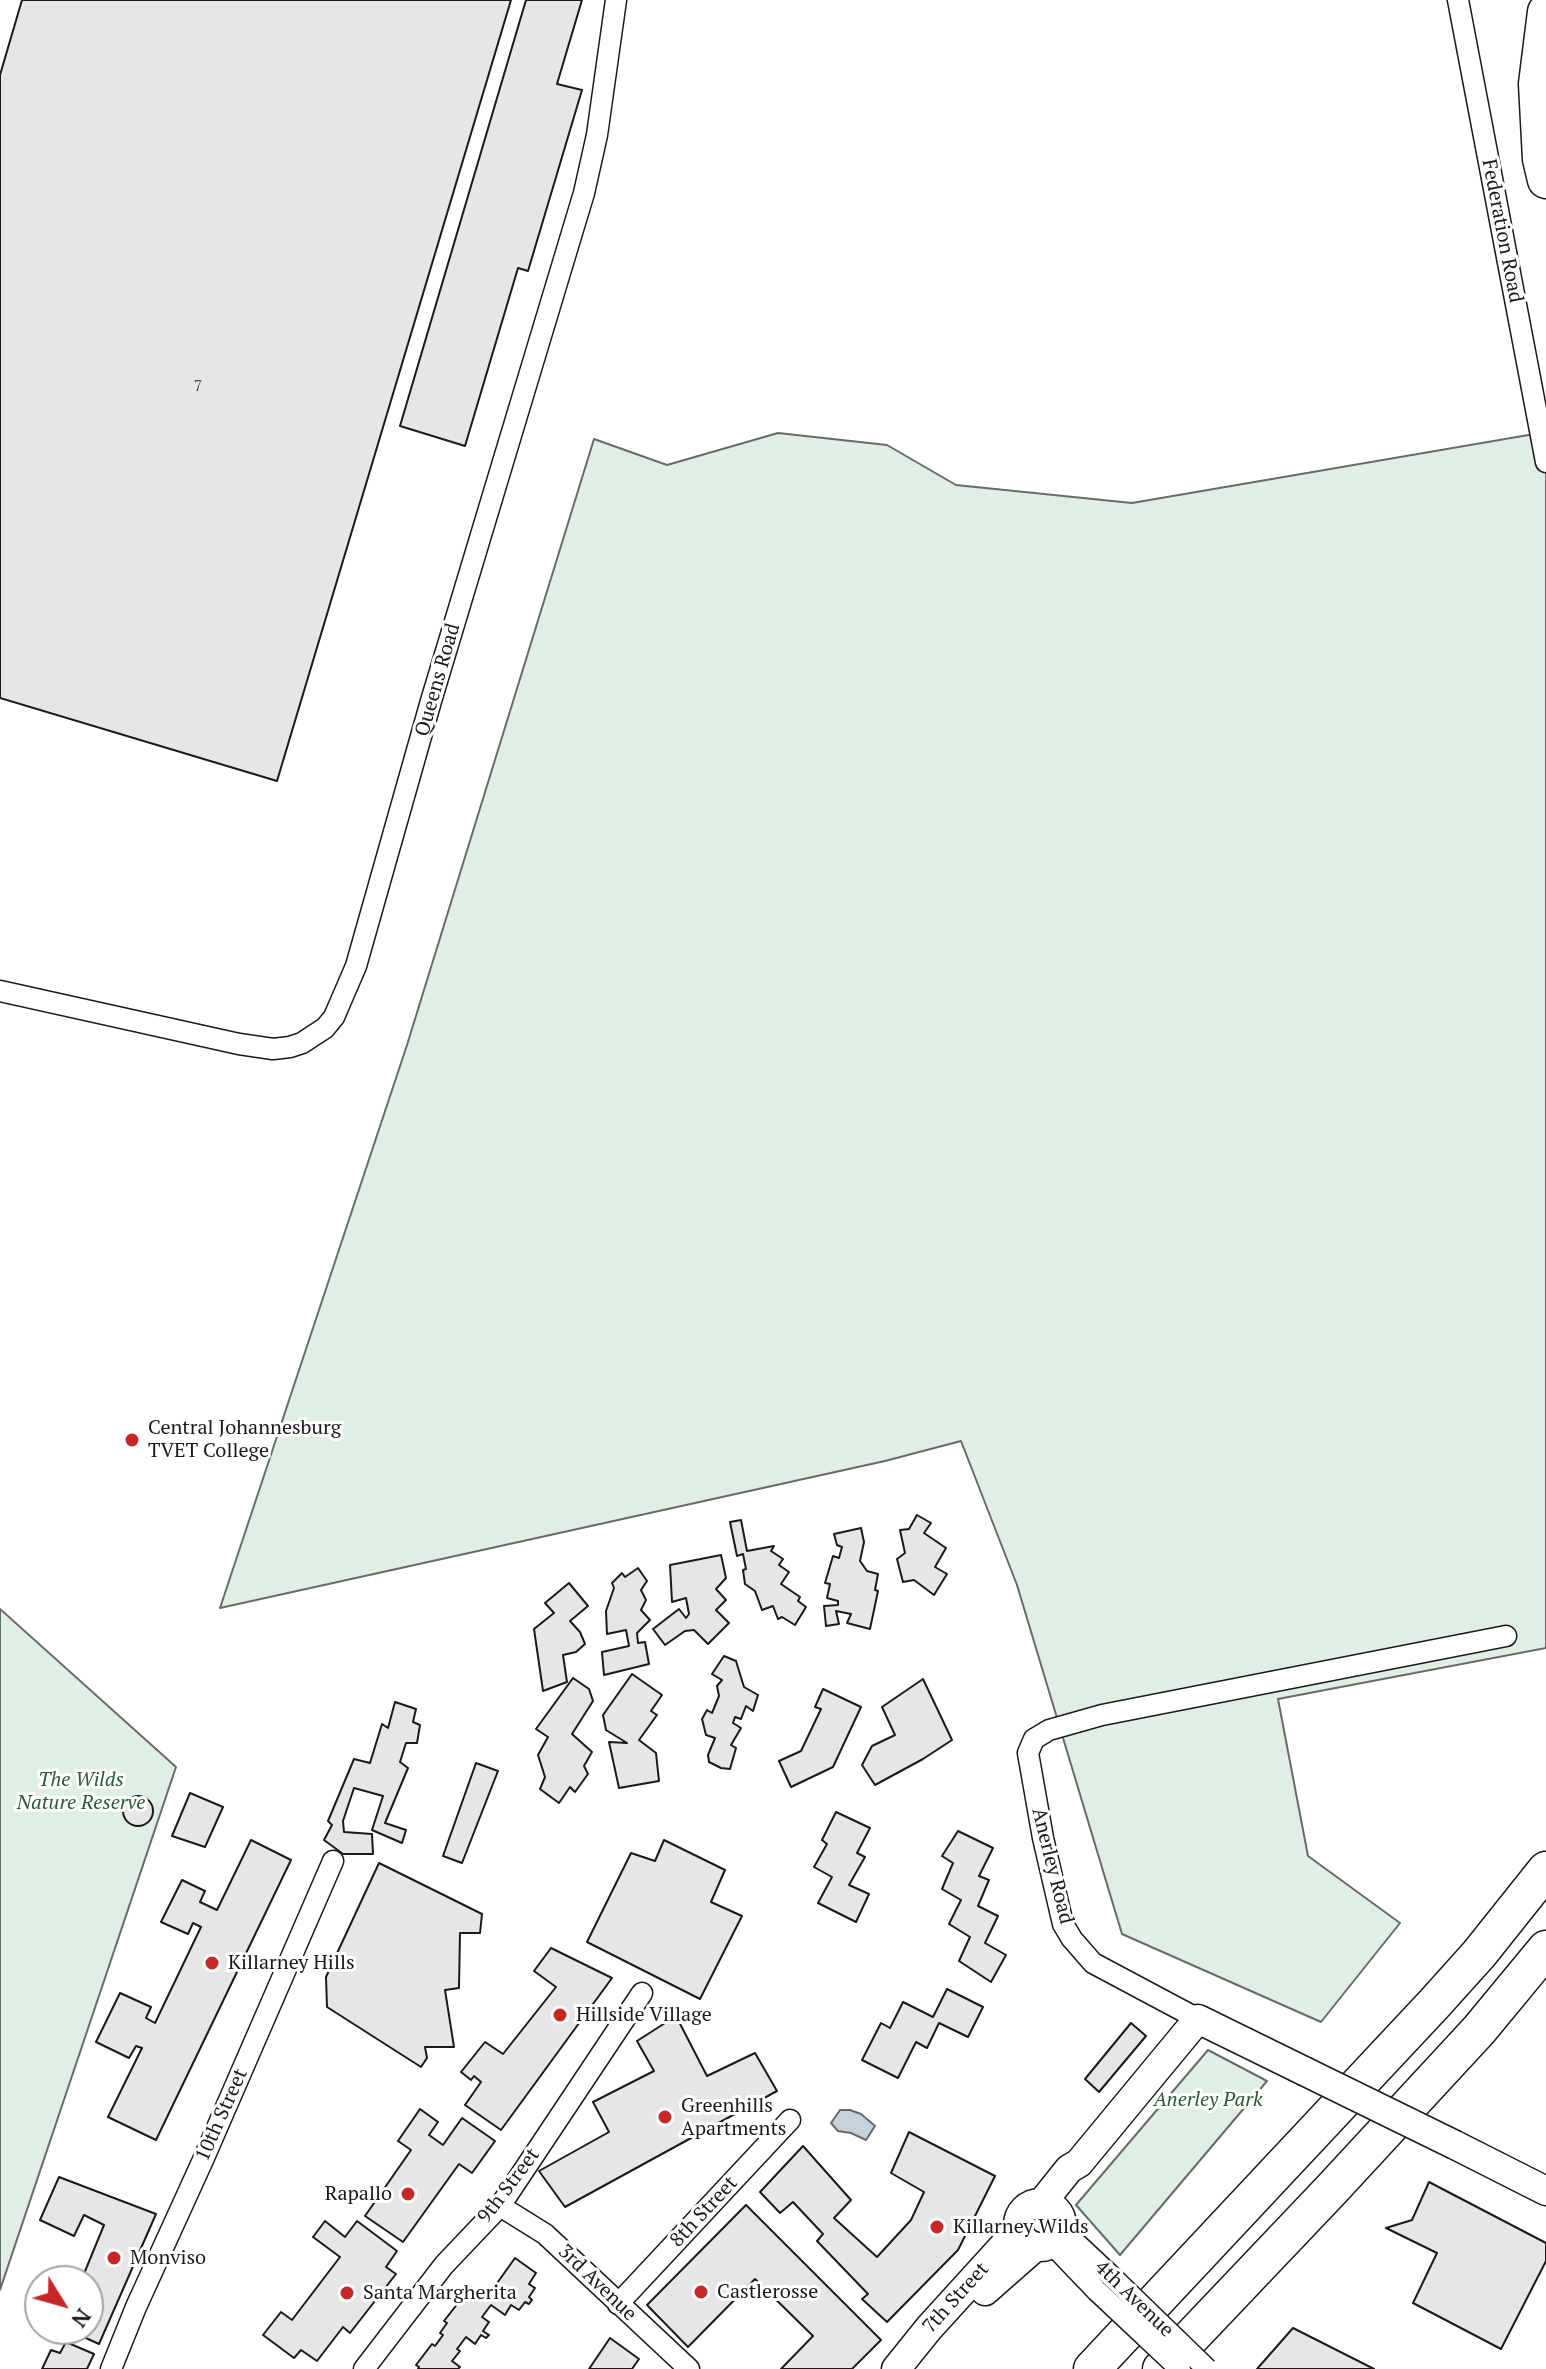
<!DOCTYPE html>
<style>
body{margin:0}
#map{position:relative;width:1546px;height:2369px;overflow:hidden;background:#fff;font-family:"PT Serif",serif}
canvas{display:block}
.north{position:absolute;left:24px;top:2265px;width:80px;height:80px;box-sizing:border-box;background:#fff;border:2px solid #a3a3a3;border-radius:50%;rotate:127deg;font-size:22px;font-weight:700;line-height:32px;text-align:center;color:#1a1a1a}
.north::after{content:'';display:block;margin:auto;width:28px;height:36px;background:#c62828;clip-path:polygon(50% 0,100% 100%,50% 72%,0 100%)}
</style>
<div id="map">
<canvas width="1546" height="2369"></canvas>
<div class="north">N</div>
</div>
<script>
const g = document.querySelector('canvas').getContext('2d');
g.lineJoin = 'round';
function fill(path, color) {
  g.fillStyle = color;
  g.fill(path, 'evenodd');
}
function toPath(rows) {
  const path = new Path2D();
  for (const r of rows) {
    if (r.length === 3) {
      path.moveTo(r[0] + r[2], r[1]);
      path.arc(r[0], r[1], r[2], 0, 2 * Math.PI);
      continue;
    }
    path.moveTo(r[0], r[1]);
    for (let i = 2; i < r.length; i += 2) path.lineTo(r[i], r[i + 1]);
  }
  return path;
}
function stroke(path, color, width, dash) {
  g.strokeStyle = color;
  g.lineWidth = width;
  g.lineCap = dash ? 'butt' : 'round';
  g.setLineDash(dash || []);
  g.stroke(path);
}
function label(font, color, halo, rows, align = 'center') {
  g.font = font + ' "PT Serif",serif';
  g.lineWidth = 6;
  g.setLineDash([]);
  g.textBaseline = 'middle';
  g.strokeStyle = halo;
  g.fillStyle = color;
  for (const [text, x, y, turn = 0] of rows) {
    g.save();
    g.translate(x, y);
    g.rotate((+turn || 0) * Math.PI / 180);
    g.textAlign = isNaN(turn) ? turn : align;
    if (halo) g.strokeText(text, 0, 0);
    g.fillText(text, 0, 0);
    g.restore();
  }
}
const green = toPath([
 [1546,432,1546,1648,1278,1699,1308,1856,1400,1923,1321,2022,1122,1934,1017,1585,961,1441,885,1461,220,1608,407,1045,594,439,667,465,778,433,887,445,956,485,1132,503,1546,432],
 [0,1609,176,1767,0,2290,0,1609],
 [1208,2050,1267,2081,1120,2255,1076,2205,1208,2050]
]);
fill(green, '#e0efe3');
stroke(green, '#6a6a6a', 2);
const water = toPath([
 [840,2110,850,2110,861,2114,875,2126,866,2140,851,2133,838,2131,831,2123,840,2110]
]);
fill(water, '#c6d2dc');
stroke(water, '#6a6a6a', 2);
const building = toPath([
 [22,0,511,0,277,781,0,698,0,75,22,0],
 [526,0,582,0,557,84,582,90,528,271,518,268,465,446,400,426,526,0],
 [917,1515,931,1523,924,1533,946,1548,935,1567,947,1574,934,1595,914,1580,903,1582,897,1559,905,1553,900,1530,909,1529,917,1515],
 [741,1520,747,1551,774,1546,771,1551,783,1559,779,1565,789,1572,781,1584,800,1597,798,1601,806,1607,795,1625,782,1617,778,1619,773,1606,762,1610,755,1591,745,1584,743,1570,746,1569,743,1554,737,1556,730,1522,741,1520],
 [861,1528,864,1542,860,1561,867,1571,878,1574,875,1590,878,1591,870,1629,847,1623,851,1614,836,1611,839,1624,826,1626,824,1606,838,1605,838,1601,827,1598,830,1584,825,1583,833,1556,839,1558,842,1547,837,1545,834,1534,861,1528],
 [721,1555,726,1578,716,1589,726,1600,716,1610,729,1623,708,1644,694,1630,685,1631,665,1645,653,1629,679,1609,686,1618,689,1614,686,1598,672,1602,670,1565,721,1555],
 [638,1568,647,1581,641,1590,646,1600,641,1610,650,1620,637,1633,638,1643,645,1642,649,1664,604,1675,602,1652,629,1646,626,1630,607,1634,606,1611,614,1588,612,1583,622,1573,625,1577,638,1568],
 [569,1583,588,1606,570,1621,580,1632,585,1644,576,1652,563,1655,567,1682,543,1691,534,1629,554,1613,545,1603,569,1583],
 [724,1656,736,1661,744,1687,758,1695,753,1711,746,1706,741,1719,735,1717,733,1723,741,1728,731,1745,736,1748,730,1769,721,1768,709,1762,708,1755,715,1738,706,1735,702,1719,707,1710,712,1713,719,1696,717,1686,722,1680,712,1674,724,1656],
 [632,1674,662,1695,651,1711,657,1715,639,1740,656,1753,659,1781,619,1788,609,1742,627,1743,606,1730,603,1715,632,1674],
 [573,1678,589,1689,593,1701,572,1734,592,1752,584,1766,588,1774,575,1792,570,1787,559,1803,540,1789,545,1777,538,1755,548,1737,536,1729,573,1678],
 [923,1679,952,1740,923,1759,875,1785,862,1765,872,1746,895,1735,882,1707,923,1679],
 [823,1689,861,1707,833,1767,791,1787,779,1761,801,1751,821,1709,815,1707,823,1689],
 [395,1702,416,1709,413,1722,420,1725,417,1743,406,1743,400,1762,408,1768,385,1823,406,1830,402,1843,372,1830,383,1796,354,1788,343,1821,344,1832,372,1834,373,1854,343,1854,324,1840,332,1825,328,1821,354,1759,370,1763,382,1724,388,1728,395,1702],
 [476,1763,498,1771,462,1863,443,1856,476,1763],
 [190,1793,223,1807,205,1847,172,1836,190,1793],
 [138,1811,15],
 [836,1812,870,1828,857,1853,865,1857,849,1885,869,1894,856,1922,818,1903,832,1877,814,1867,827,1844,822,1840,836,1812],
 [958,1831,993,1848,979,1876,989,1880,978,1906,998,1916,985,1943,1006,1955,991,1982,959,1961,970,1937,949,1924,961,1900,942,1889,953,1863,942,1856,958,1831],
 [251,1840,291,1860,156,2140,108,2117,142,2048,136,2046,129,2058,96,2042,120,1993,151,2007,146,2018,155,2023,201,1927,193,1923,188,1934,161,1922,182,1880,205,1891,200,1902,217,1910,251,1840],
 [664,1840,725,1870,711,1902,742,1916,700,1999,587,1942,631,1853,655,1861,664,1840],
 [379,1863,482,1914,480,1933,460,1933,459,1988,445,1990,454,2047,425,2047,427,2058,421,2067,327,2007,326,1977,379,1863],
 [551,1948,612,1978,501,2130,465,2105,481,2082,474,2076,471,2080,461,2072,485,2042,503,2054,556,1987,534,1971,551,1948],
 [947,1989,983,2007,968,2037,939,2023,927,2048,916,2042,898,2078,862,2060,881,2023,890,2028,903,2002,933,2017,947,1989],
 [676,2016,707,2076,755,2053,777,2091,565,2207,539,2171,609,2132,593,2102,654,2071,637,2041,676,2016],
 [1131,2023,1146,2036,1099,2092,1085,2079,1131,2023],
 [420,2109,438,2122,429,2135,443,2145,462,2118,495,2141,472,2173,459,2164,403,2242,365,2216,411,2150,398,2141,420,2109],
 [909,2132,995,2176,958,2250,887,2322,862,2299,868,2294,817,2241,823,2234,793,2202,780,2213,760,2192,803,2146,851,2200,834,2218,877,2257,911,2220,924,2192,891,2173,909,2132],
 [59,2177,156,2214,99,2344,66,2329,88,2329,88,2281,81,2281,104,2225,84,2215,74,2236,40,2220,59,2177],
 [1429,2182,1546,2243,1546,2261,1501,2349,1413,2303,1437,2253,1386,2228,1412,2220,1429,2182],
 [746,2205,881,2340,852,2369,781,2369,813,2336,755,2279,688,2347,647,2305,746,2205],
 [325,2221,345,2237,357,2221,397,2251,386,2267,396,2274,350,2333,343,2327,317,2361,301,2350,294,2358,263,2335,281,2312,292,2320,340,2257,313,2237,325,2221],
 [515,2258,536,2273,529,2284,535,2288,529,2297,532,2300,529,2304,525,2302,519,2310,511,2305,505,2315,491,2305,482,2317,489,2322,483,2331,489,2335,486,2338,481,2335,475,2344,466,2337,457,2349,460,2351,452,2361,460,2367,458,2369,418,2369,419,2367,416,2365,432,2344,435,2346,443,2335,440,2333,447,2323,444,2321,462,2298,464,2300,471,2290,485,2300,515,2258],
 [1293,2328,1374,2369,1257,2369,1293,2328],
 [610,2338,639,2359,632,2369,589,2369,610,2338],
 [66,2342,94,2354,87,2369,42,2369,51,2350,60,2353,66,2342]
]);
fill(building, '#e6e6e6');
stroke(building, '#1a1a1a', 2);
const street = toPath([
 [1458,0,1546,462],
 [0,991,239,1044,273,1049,290,1047,302,1043,325,1028,334,1017,356,966,431,701,584,193,597,135,616,0],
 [1198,2019,1093,1963,1072,1939,1063,1924,1043,1838,1028,1753,1034,1739,1049,1730,1102,1715,1506,1636],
 [500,2206,545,2234,689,2369],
 [1062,2230,1110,2275],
 [1052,2244,1097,2291],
 [618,2304,790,2120],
 [111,2369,136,2307,203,2160,333,1861],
 [364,2369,444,2265,500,2206,642,1993]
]);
const secondary = toPath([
 [1455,2145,1546,2191],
 [1040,2225,22],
 [1041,2204,1069,2169,1079,2163,1198,2019,1304,2071],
 [985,2291,1035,2247],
 [896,2369,929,2328,1019,2229]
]);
const highway = toPath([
 [1546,12,1537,84,1541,159,1546,180],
 [1092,2369,1434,2004,1479,1954,1546,1870],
 [1161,2369,1332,2189,1479,2030,1546,1949]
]);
stroke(street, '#1a1a1a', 23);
stroke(secondary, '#1a1a1a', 31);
stroke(highway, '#1a1a1a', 39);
stroke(street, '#fff', 20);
stroke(secondary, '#fff', 28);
stroke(highway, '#fff', 36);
const streetBridge = toPath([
 [1110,2275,1207,2369],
 [1097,2291,1180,2369]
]);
const secondaryBridge = toPath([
 [1304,2071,1455,2145]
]);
stroke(streetBridge, '#1a1a1a', 23, []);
stroke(secondaryBridge, '#1a1a1a', 31, []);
stroke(streetBridge, '#fff', 20);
stroke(secondaryBridge, '#fff', 28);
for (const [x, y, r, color] of [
 [132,1440,8,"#c62828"],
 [212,1963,8,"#c62828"],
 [560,2015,8,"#c62828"],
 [665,2117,8,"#c62828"],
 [408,2194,8,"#c62828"],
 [937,2227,8,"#c62828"],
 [114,2258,8,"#c62828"],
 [701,2292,8,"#c62828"],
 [347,2293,8,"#c62828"]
]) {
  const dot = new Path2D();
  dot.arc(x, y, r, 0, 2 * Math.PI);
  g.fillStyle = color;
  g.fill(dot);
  stroke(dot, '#fff', 3);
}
label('16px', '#4d4d4d', null, [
 ["7",198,386]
]);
label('20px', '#1a1a1a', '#fff', [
 ["Federation Road",1502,231,79],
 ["Queens Road",438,680,-74],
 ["Anerley Road",1052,1866,76],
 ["10th Street",222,2115,-66],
 ["9th Street",509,2186,-53],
 ["8th Street",704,2212,-47],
 ["3rd Avenue",597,2283,44],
 ["7th Street",956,2298,-48],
 ["4th Avenue",1134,2299,44]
]);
label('20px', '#1a1a1a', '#fff', [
 ["Central Johannesburg",148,1428],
 ["TVET College",148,1451],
 ["Killarney Hills",228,1963],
 ["Hillside Village",576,2015],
 ["Greenhills",681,2106],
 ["Apartments",681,2129],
 ["Rapallo",392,2194,"right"],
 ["Killarney Wilds",953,2227],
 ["Monviso",130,2258],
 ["Castlerosse",717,2292],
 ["Santa Margherita",363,2293]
], 'left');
label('italic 20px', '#2b5a34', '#fff', [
 ["The Wilds",81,1780],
 ["Nature Reserve",81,1803],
 ["Anerley Park",1208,2100]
]);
</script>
